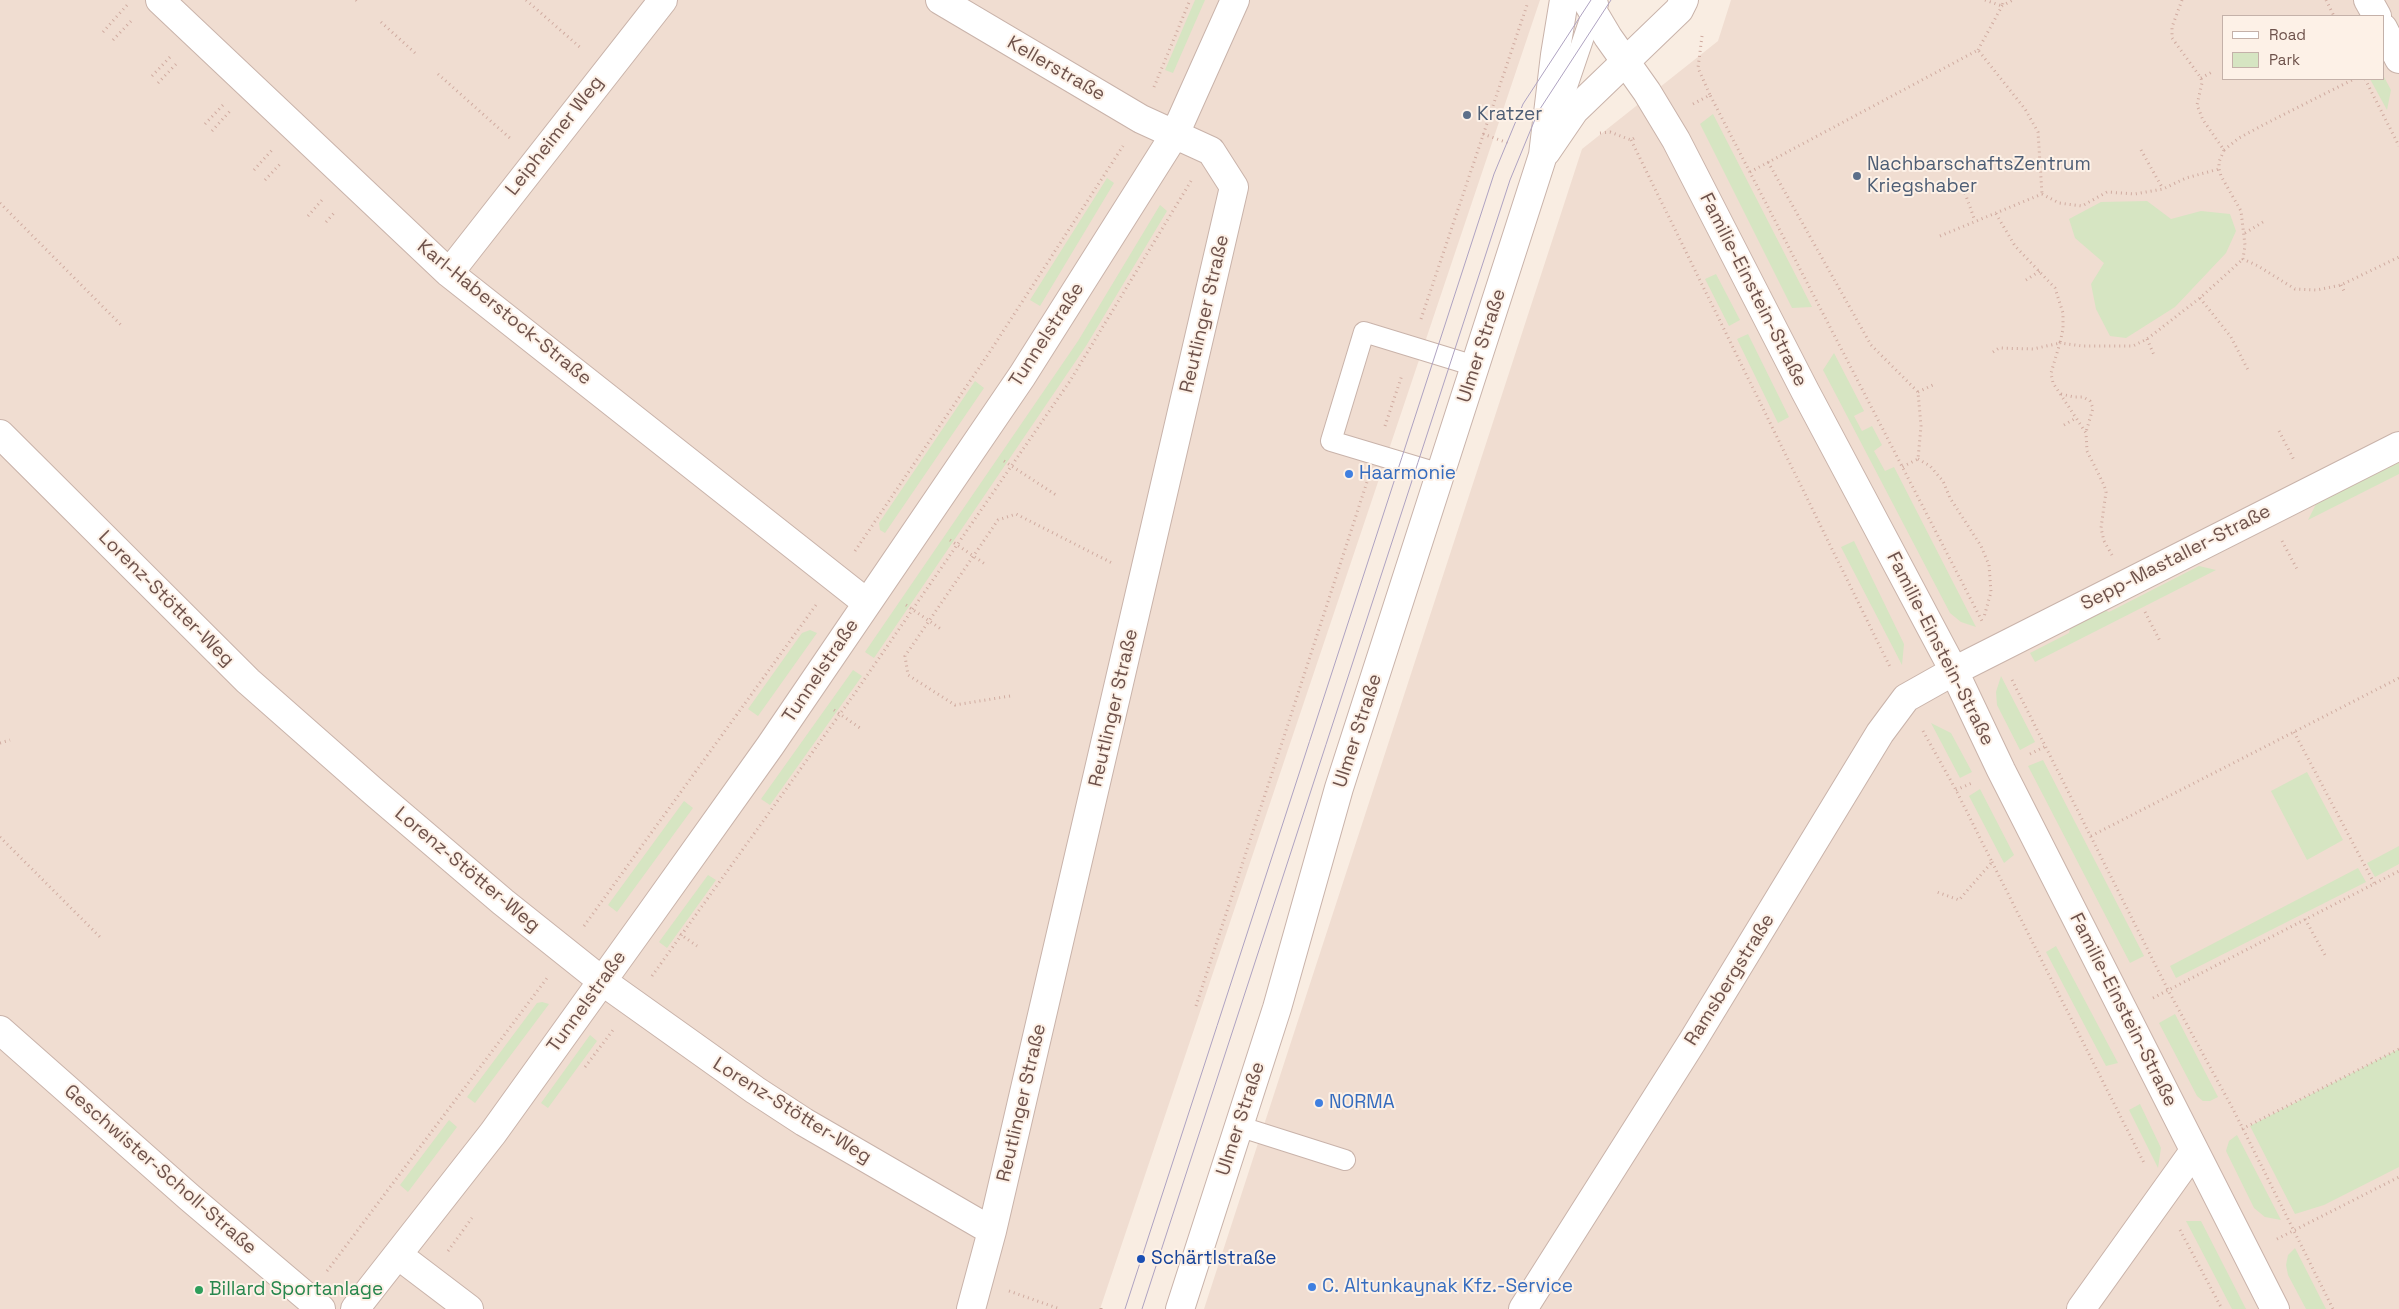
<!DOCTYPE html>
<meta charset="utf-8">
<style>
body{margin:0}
#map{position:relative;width:2399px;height:1309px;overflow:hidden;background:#f9ede2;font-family:"Space Grotesk",sans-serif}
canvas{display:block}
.legend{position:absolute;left:2222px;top:15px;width:162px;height:65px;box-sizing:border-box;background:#fdf1e7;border:1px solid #c4b1a9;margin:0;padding:6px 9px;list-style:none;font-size:15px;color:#6e524b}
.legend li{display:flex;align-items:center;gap:10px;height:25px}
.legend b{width:25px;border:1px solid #c4b1a9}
</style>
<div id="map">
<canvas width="2399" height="1309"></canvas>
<ul class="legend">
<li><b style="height:6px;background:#fff"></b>Road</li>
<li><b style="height:14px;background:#d6e5c2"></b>Park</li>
</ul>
</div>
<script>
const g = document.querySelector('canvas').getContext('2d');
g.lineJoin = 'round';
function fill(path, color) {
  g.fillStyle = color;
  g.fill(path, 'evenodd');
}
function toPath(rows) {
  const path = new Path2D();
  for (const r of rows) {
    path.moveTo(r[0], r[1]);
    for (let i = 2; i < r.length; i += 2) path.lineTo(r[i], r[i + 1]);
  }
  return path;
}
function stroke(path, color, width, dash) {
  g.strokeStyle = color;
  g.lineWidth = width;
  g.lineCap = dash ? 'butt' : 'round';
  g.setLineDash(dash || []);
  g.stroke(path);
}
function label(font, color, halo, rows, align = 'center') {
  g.font = font + ' "Space Grotesk",sans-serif';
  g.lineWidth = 4;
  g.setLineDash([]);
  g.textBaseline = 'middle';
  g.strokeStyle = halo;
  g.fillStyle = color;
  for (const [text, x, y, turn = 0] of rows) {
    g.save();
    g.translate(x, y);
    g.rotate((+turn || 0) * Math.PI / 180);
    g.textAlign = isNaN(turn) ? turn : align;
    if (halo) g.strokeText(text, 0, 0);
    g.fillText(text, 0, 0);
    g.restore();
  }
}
fill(toPath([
 [0,0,1540,0,1100,1309,0,1309],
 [1731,0,2399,0,2399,1309,1204,1309,1582,149,1718,41],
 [2223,16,2383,16,2383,79,2223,79]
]), '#f0ddd1');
fill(toPath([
 [1195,0,1205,0,1173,73,1165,70],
 [2383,75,2391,90,2387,110,2370,79,2383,79],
 [1713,114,1812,307,1792,308,1700,124],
 [1107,178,1114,183,1040,306,1030,300],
 [2147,201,2171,219,2201,211,2230,214,2236,231,2226,253,2175,307,2126,338,2110,336,2096,309,2091,284,2104,263,2075,238,2069,219,2101,202],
 [1160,205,1167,211,1086,346,874,658,865,652,1078,341],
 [1716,274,1740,320,1729,326,1705,279],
 [1748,334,1789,417,1778,423,1737,339],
 [1834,353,1864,411,1854,416,1862,431,1872,426,1882,445,1874,451,1885,471,1894,467,1976,627,1961,622,1950,613,1823,370],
 [975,381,984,388,885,533,880,530,879,523],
 [2399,461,2399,474,2308,520,2316,504],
 [1854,541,1904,644,1902,665,1841,547],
 [2199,566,2216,570,2035,662,2030,653,2069,633,2073,619,2097,607,2109,612],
 [810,630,817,633,758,716,748,709,802,633],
 [853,670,862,676,770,805,761,799],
 [2001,676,2035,742,2020,750,1997,705,1996,692],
 [1931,723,1951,733,1972,772,1960,778],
 [2043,760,2144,956,2130,963,2028,766],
 [2307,772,2343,840,2307,860,2271,791],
 [1980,789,2014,855,2004,863,1969,796],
 [684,801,693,808,617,912,608,905],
 [2399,846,2399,864,2375,877,2367,863],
 [2358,868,2366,882,2176,978,2170,966],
 [708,875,716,880,667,948,659,942],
 [2056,946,2118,1063,2106,1066,2046,952],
 [542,1002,549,1004,475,1103,467,1097,537,1003],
 [2175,1014,2218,1097,2210,1101,2203,1101,2197,1096,2159,1023],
 [590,1035,597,1041,548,1108,541,1103],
 [2399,1049,2399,1167,2324,1205,2295,1214,2250,1126],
 [2140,1104,2161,1148,2158,1168,2129,1110],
 [449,1120,457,1127,408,1192,400,1185],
 [2237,1135,2281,1220,2265,1217,2254,1208,2226,1151,2229,1141],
 [2186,1221,2201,1221,2246,1309,2232,1309],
 [2295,1248,2326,1309,2306,1309,2288,1275,2286,1265,2288,1255]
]), '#d6e5c2');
const service = toPath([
 [1555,122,1592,13,1598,4],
 [1441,474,1331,441,1364,332,1475,366],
 [1238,1126,1345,1160]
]);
const minor = toPath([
 [160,0,449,273,867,603],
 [940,0,1141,119,1211,151,1234,187,992,1231,971,1309],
 [1586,0,1608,37,1647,92,1676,140,1805,391,1954,671,2001,770,2275,1309],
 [2368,0,2377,16],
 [2383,28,2399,59],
 [449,273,663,0],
 [0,434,248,681,374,792,503,902,602,981,755,1090,804,1122,992,1231],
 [0,1030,189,1197,321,1309],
 [398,1255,469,1309],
 [355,1309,493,1133,651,913,770,746,1022,376,1175,134,1235,0],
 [1523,1309,1692,1042,1880,733,1906,698,1954,671,2399,446],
 [2081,1309,2194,1151]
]);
const tertiary = toPath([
 [1546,152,1574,111,1679,10,1684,0],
 [1180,1309,1277,1008,1339,788,1543,155,1555,55,1564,0]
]);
stroke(service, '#c9b3aa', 22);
stroke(minor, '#c9b3aa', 30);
stroke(tertiary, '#c9b3aa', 30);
stroke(toPath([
 [356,0,357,1],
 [526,0,582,49],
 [1985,0,2002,6,2004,0],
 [2182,0,2172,27,2172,38,2201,78,2202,83,2197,105,2203,120,2224,150,2219,162,2219,169,2221,176,2241,211,2245,245,2243,259,2258,266,2295,289,2317,290,2341,285,2399,257],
 [2326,0,2334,16],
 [381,22,415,53],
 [103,32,128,4],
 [1702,36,1698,68,1710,95],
 [113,40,133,19],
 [1978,50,2002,6,2013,0],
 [438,74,512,140],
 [152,76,170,57],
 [2201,78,2212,72],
 [2365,79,2399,146],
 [158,83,178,62],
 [1154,87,1190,0],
 [1693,104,1710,95,1982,621],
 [205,124,223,105],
 [212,131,230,111],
 [1600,133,1610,132,1631,140,1636,137],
 [1483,134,1511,144],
 [1631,140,1891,669],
 [2141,150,2163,189],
 [2224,150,2239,138,2265,124,2354,79],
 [1768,162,1871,345,1918,392,1921,426,1918,459,1902,467],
 [254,170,272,150],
 [1750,172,1978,50,2025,109,2038,132,2042,194],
 [265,180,282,162],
 [1965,193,1975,221],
 [2042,194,2059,203,2082,206,2107,192,2135,194,2163,189,2186,178,2219,169],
 [0,203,121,325],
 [308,216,322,200],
 [326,222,336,211],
 [2245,233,2263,222],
 [1940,236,2042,194],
 [2026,280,2040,271],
 [2341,285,2345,293],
 [2200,298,2231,337,2248,370],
 [1421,319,1527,5],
 [2147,339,2154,355],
 [1993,352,1999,348,2033,349,2060,343,2063,329,2063,313,2055,288,2015,246,1995,212],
 [1918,392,1935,384],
 [2061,394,2074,397,2083,397,2090,401,2093,408,2086,432],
 [2064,425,2076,418],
 [1385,426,1402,375],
 [2279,431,2295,462],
 [1918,459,1930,466,1943,481,1950,498,1981,546,1989,565,1991,592,1984,617],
 [1004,461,1056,495],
 [950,540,985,564],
 [2282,541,2297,569],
 [855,551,989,353,1123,146],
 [2112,555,2104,541,2101,528,2106,492,2104,485,2087,451,2086,433,2053,383,2051,373,2060,343,2082,346,2133,346,2147,339,2200,298,2243,259],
 [906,605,941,629],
 [2145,612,2160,641],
 [2012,680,2168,990,2234,1111,2333,1309],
 [1010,696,955,705,908,675,905,656,998,520,1016,514,1112,563],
 [834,710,860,728],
 [1923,731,1956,790,1992,862,1959,900,1937,892],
 [2294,732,2374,883],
 [0,743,10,740],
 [2030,754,2046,746],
 [1956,790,1972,783],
 [2091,836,2399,678],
 [0,837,102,939],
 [1992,862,2144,1163],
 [2305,919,2326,957],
 [584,926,816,605],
 [680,934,697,946],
 [652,976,855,693,1070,381,1191,181],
 [2153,998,2399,871],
 [1196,1006,1367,482],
 [585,1067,613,1030],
 [2242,1129,2399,1049],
 [2180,1230,2222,1309],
 [2277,1239,2399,1177],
 [448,1251,472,1218],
 [327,1271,547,978],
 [1009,1291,1060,1309],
 [1101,1309,1101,1306]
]), '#d0aba0', 3, [1, 4]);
stroke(service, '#fff', 20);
stroke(minor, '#fff', 28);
stroke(tertiary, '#fff', 28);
stroke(toPath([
 [1125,1309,1494,174,1523,104,1591,0],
 [1142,1309,1510,180,1538,112,1611,0]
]), '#aea2c1', 1);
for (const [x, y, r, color] of [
 [1467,115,5,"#5c6f8a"],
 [1857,176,5,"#5c6f8a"],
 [1349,474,5,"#3f7fe0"],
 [1319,1103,5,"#3f7fe0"],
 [1141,1259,5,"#1a4fb4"],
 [1312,1287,5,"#3f7fe0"],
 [199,1290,5,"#2e9e5b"]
]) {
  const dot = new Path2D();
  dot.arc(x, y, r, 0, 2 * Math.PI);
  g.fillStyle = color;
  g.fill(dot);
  stroke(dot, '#fdf1e7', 2);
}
label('19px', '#6e524b', '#fdf1e7', [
 ["Kellerstraße",1056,69,30],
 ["Leipheimer Weg",555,136,-52],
 ["Familie-Einstein-Straße",1753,290,63],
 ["Karl-Haberstock-Straße",504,313,39],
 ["Reutlinger Straße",1205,314,-77],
 ["Tunnelstraße",1047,335,-57],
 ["Ulmer Straße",1482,346,-72],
 ["Sepp-Mastaller-Straße",2176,558,-27],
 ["Lorenz-Stötter-Weg",166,599,45],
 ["Familie-Einstein-Straße",1940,649,63],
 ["Tunnelstraße",821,671,-56],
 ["Reutlinger Straße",1114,708,-77],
 ["Ulmer Straße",1358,731,-72],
 ["Lorenz-Stötter-Weg",467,870,40],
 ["Ramsbergstraße",1730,980,-58],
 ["Tunnelstraße",587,1002,-54],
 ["Familie-Einstein-Straße",2123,1010,63],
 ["Reutlinger Straße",1022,1103,-77],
 ["Lorenz-Stötter-Weg",792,1111,32],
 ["Ulmer Straße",1241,1119,-72],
 ["Geschwister-Scholl-Straße",160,1170,41]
]);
label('19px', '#4e5e75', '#fdf1e7', [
 ["Kratzer",1477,115],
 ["NachbarschaftsZentrum",1867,165],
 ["Kriegshaber",1867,187]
], 'left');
label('19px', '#366cbe', '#fdf1e7', [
 ["Haarmonie",1359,474],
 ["NORMA",1329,1103],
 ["C. Altunkaynak Kfz.-Service",1322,1287]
], 'left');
label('19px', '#164399', '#fdf1e7', [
 ["Schärtlstraße",1151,1259]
], 'left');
label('19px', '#27864d', '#fdf1e7', [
 ["Billard Sportanlage",209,1290]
], 'left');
</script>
